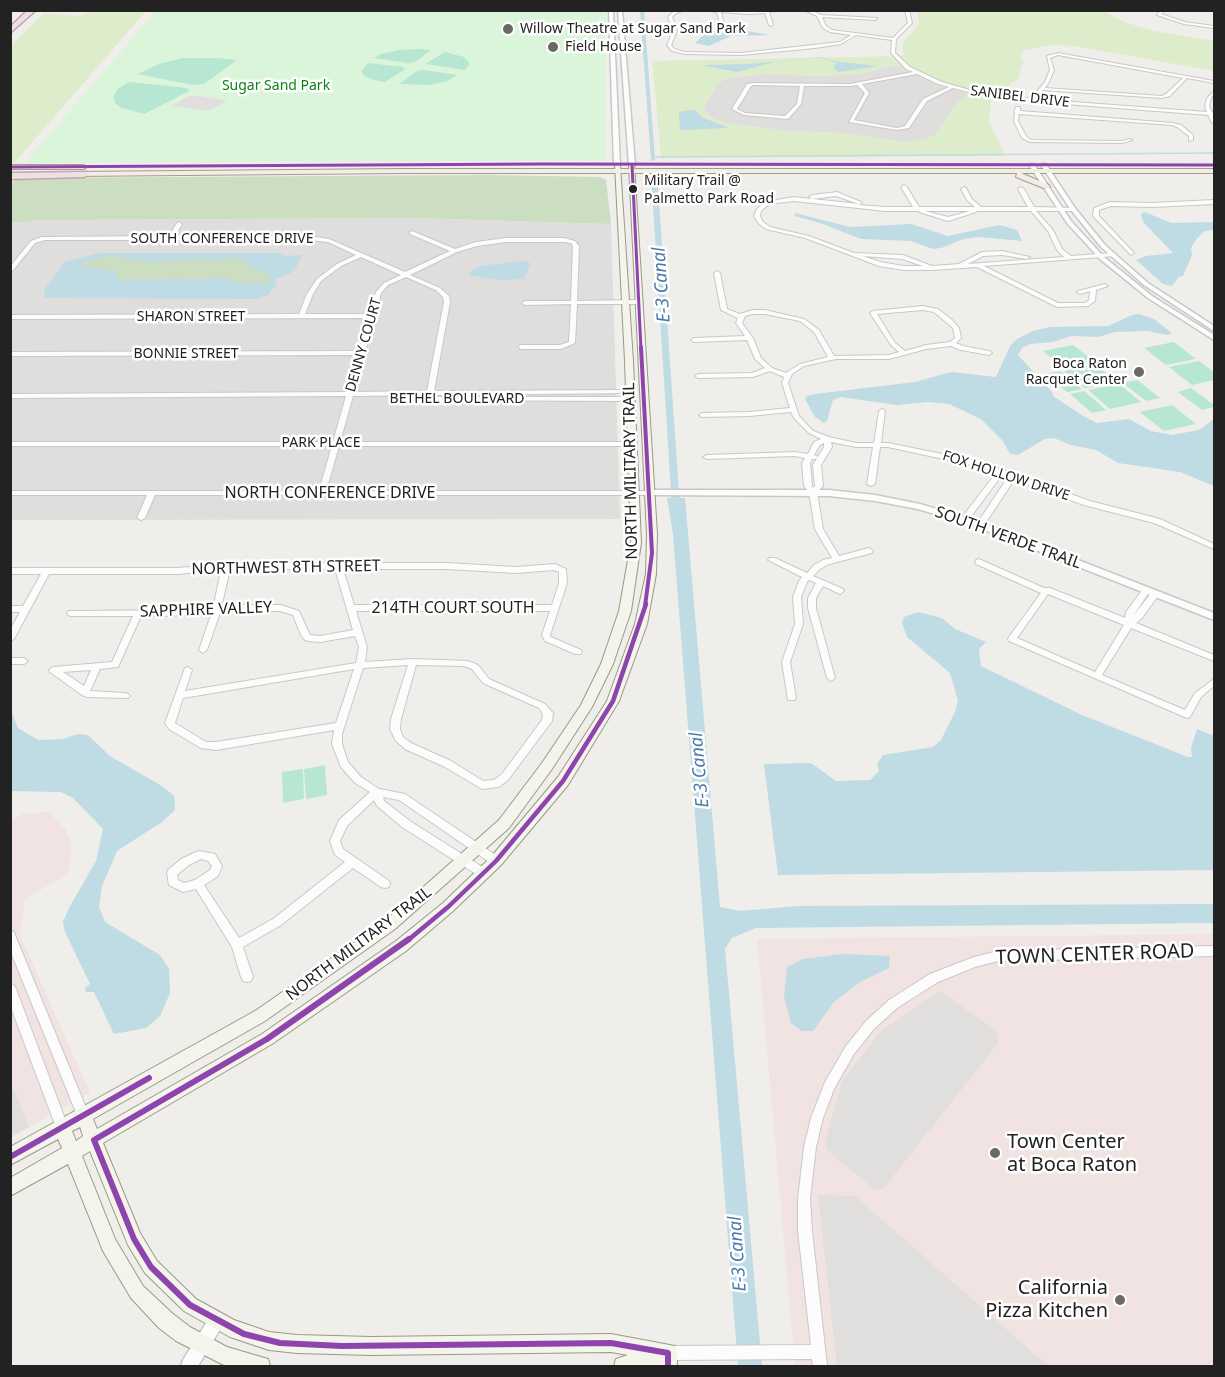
<!DOCTYPE html>
<style>
body{margin:0}
#map{position:relative;width:1225px;height:1377px;overflow:hidden;background:#f0eeeb;font-family:"Noto Sans",sans-serif}
canvas{display:block}
.frame{position:absolute;inset:0;border:12px solid #222;pointer-events:none}
</style>
<div id="map">
<canvas width="1225" height="1377"></canvas>
<div class="frame"></div>
</div>
<script>
const g = document.querySelector('canvas').getContext('2d');
g.lineJoin = 'round';
function fill(path, color) {
  g.fillStyle = color;
  g.fill(path, 'evenodd');
}
function toPath(rows) {
  const path = new Path2D();
  for (const r of rows) {
    path.moveTo(r[0], r[1]);
    for (let i = 2; i < r.length; i += 2) path.lineTo(r[i], r[i + 1]);
  }
  return path;
}
function stroke(path, color, width, dash) {
  g.strokeStyle = color;
  g.lineWidth = width;
  g.lineCap = dash ? 'butt' : 'round';
  g.setLineDash(dash || []);
  g.stroke(path);
}
function label(font, color, halo, rows, align = 'center') {
  g.font = font + ' "Noto Sans",sans-serif';
  g.lineWidth = 5;
  g.setLineDash([]);
  g.textBaseline = 'middle';
  g.strokeStyle = halo;
  g.fillStyle = color;
  for (const [text, x, y, turn = 0] of rows) {
    g.save();
    g.translate(x, y);
    g.rotate((+turn || 0) * Math.PI / 180);
    g.textAlign = isNaN(turn) ? turn : align;
    if (halo) g.strokeText(text, 0, 0);
    g.fillText(text, 0, 0);
    g.restore();
  }
}
fill(toPath([
 [896,65,939,86,970,94,955,105,935,135,923,140,904,142,842,133,785,131,726,123,710,117,703,107,718,84,726,78,764,74,824,76,859,74],
 [414,218,611,224,620,519,11,520,11,223,43,220]
]), '#dfdedc');
fill(toPath([
 [49,812,66,830,71,842,69,872,25,900,20,935,90,1093,11,1137,11,820,22,814],
 [1214,934,1214,1366,795,1366,757,939]
]), '#f1e3e1');
fill(toPath([
 [916,10,1103,11,1127,23,1154,31,1214,41,1214,71,1074,46,1052,45,1025,50,1020,55,1023,62,1018,79,991,99,989,121,1005,156,669,158,661,156,652,61,904,56,902,44,918,26,919,19],
 [895,65,939,86,969,95,955,105,935,135,923,140,904,142,842,133,785,131,726,123,710,117,703,107,718,84,726,78,764,74,824,76,859,74],
 [95,11,146,11,14,163,11,163,11,46,44,13,78,16]
]), '#ddeccb');
fill(toPath([
 [488,175,600,177,606,180,611,224,414,218,43,220,11,223,11,184,16,178],
 [109,256,149,262,208,259,214,261,224,258,241,259,255,269,268,273,271,280,269,283,255,284,230,281,229,278,120,280,115,272,79,266,96,258]
]), '#cbdec1');
fill(toPath([
 [156,11,606,11,605,160,25,163]
]), '#daf5da');
fill(toPath([
 [419,49,431,50,415,62,408,63,374,58,381,54,399,50],
 [445,52,464,57,469,62,469,65,464,70,425,64],
 [183,58,218,58,237,60,204,84,192,85,138,74,159,64],
 [368,63,403,67,405,69,385,82,374,80,364,76,362,71],
 [423,70,457,75,447,81,429,85,400,84,416,71],
 [129,82,187,88,189,91,144,114,122,108,116,104,113,98,118,89],
 [1174,342,1196,359,1166,365,1144,348],
 [1073,345,1094,361,1063,367,1043,351],
 [1199,361,1214,372,1214,380,1192,385,1169,367],
 [1095,364,1117,382,1085,388,1064,371],
 [1060,371,1082,389,1067,392,1046,374],
 [1137,380,1160,398,1146,401,1123,383],
 [1119,384,1141,402,1110,409,1088,390],
 [1191,388,1214,405,1214,407,1202,410,1178,392],
 [1084,391,1106,410,1092,413,1070,394],
 [1172,405,1196,424,1164,431,1140,412],
 [325,765,327,795,306,799,304,769],
 [303,769,304,799,283,803,282,772]
]), '#b7e6d2');
fill(toPath([
 [189,96,201,96,227,101,208,111,171,106],
 [940,991,997,1031,999,1042,883,1189,875,1190,828,1151,825,1142,842,1081,881,1031],
 [10,1080,29,1127,11,1137,10,1137],
 [818,1195,855,1196,1048,1366,837,1366]
]), '#e0dfde');
fill(toPath([
 [747,31,770,35,731,36,709,46,695,43,705,34],
 [816,57,778,61,737,72,700,65,751,64,820,57,840,62,878,66,839,72,833,68,836,62],
 [691,110,697,111,701,117,729,128,680,130,679,112],
 [1145,212,1171,223,1214,222,1214,230,1205,231,1197,238,1191,248,1192,255,1183,276,1179,277,1172,286,1163,284,1136,260,1146,256,1173,253,1143,222,1141,214],
 [795,213,850,227,911,224,948,236,999,225,1017,230,1022,241,978,237,964,239,941,248,933,249,911,241,861,239,820,223,795,216],
 [100,253,279,253,284,256,302,255,296,268,289,274,275,279,277,284,268,295,256,299,45,298,44,290,65,262],
 [109,256,149,262,207,259,214,261,224,258,241,259,255,269,268,273,271,280,269,283,255,284,230,281,230,278,120,280,115,272,79,265,96,258],
 [521,261,529,262,530,264,524,279,497,280,468,275,472,270,481,266],
 [1139,314,1154,319,1172,333,1167,335,1148,331,1115,332,1098,337,1071,336,1053,342,1030,344,1022,348,1018,355,1052,392,1053,396,1083,416,1097,423,1129,419,1151,431,1172,435,1199,430,1214,419,1214,486,1180,472,1118,463,1096,450,1071,445,1054,438,1045,439,1018,455,1010,454,1003,441,981,419,949,404,928,402,896,405,841,397,833,400,827,421,824,423,815,417,805,399,807,396,815,394,915,382,951,372,996,377,1010,346,1017,339,1033,331,1050,327,1108,326,1132,315],
 [667,498,685,498,720,907,740,911,798,906,1214,904,1214,923,756,928,732,938,725,949,762,1366,738,1366,673,534],
 [918,612,942,618,955,629,986,642,979,649,981,666,1082,715,1188,757,1192,757,1191,748,1197,729,1214,736,1214,870,778,875,764,764,811,763,836,781,870,780,879,771,877,764,883,755,933,747,941,740,955,712,958,701,950,673,907,637,902,623,904,617],
 [11,711,18,728,38,740,63,739,78,734,88,735,110,756,162,786,174,796,175,810,162,822,117,851,102,886,99,907,105,922,160,955,169,969,170,993,160,1016,146,1028,114,1034,94,992,86,992,85,988,90,984,65,932,63,922,69,908,96,861,103,829,73,798,61,792,11,791],
 [843,954,890,956,889,968,860,982,834,1002,813,1031,802,1031,791,1023,784,997,787,967,803,959]
]), '#bfdbe3');
stroke(toPath([
 [653,157,1214,153]
]), '#bfdbe3', 1.5);
fill(toPath([
 [640,10,644,10,655,160,653,161,651,160,640,10],
 [654,171,657,173,680,508,676,510,672,508,651,173,654,171]
]), '#bfdbe3');
const minor = toPath([
 [677,10,684,10,675,14,672,17,677,31,671,45,674,49,685,52,741,53,840,42,851,35,830,32,823,28,817,16,804,10,811,10,821,15,877,18,876,20,822,17,826,26,832,30,893,38,908,23,905,10,909,10,912,23,896,39,895,53,910,67,942,82,980,93,1026,99,1033,96,1045,82,1050,70,1047,56,1058,53,1214,81,1214,83,1187,78,1170,96,1162,98,1043,90,1037,98,1033,99,1207,112,1205,106,1207,98,1214,91,1214,94,1211,98,1209,106,1212,112,1214,113,1214,115,1213,115,1214,124,1212,123,1208,115,1013,100,980,95,953,88,927,101,909,128,897,130,849,122,865,93,857,85,850,86,804,86,801,104,788,119,744,115,732,109,747,84,753,83,850,84,913,72,906,69,891,53,892,40,856,35,841,44,815,48,741,55,685,54,672,51,667,45,673,31,668,17,673,12,677,10],
 [1058,55,1183,78,1166,94,1162,96,1045,88,1049,82,1054,70,1050,58,1058,55],
 [917,74,938,84,949,87,923,99,905,126,897,128,854,120,869,93,862,84,917,74],
 [753,85,800,86,797,104,785,116,745,113,737,109,751,86,753,85],
 [705,10,748,12,783,10,769,12,773,25,771,26,769,25,765,13,748,14,721,12,724,26,722,27,720,26,717,12,705,10],
 [1161,10,1166,10,1161,14,1185,22,1214,26,1214,28,1184,24,1157,15,1161,10],
 [1016,107,1020,107,1020,111,1173,123,1181,125,1193,135,1193,140,1189,141,1189,136,1177,127,1172,125,1019,114,1018,121,1026,136,1031,140,1122,141,1130,139,1132,140,1122,143,1030,142,1022,138,1014,121,1015,113,1014,112,1016,107],
 [904,185,907,187,919,207,975,207,967,200,961,189,964,187,966,188,972,199,981,207,1028,207,1018,189,1021,187,1024,189,1034,207,1075,208,1076,209,1073,211,1036,211,1053,230,1062,249,1071,256,1113,253,1115,254,1115,256,984,266,1058,303,1085,303,1089,300,1090,291,1080,294,1077,292,1078,291,1105,284,1108,286,1096,290,1095,301,1088,306,1057,307,977,267,932,270,904,270,879,266,805,238,766,229,759,224,754,216,757,209,765,202,794,197,859,204,836,196,812,199,809,197,812,195,837,192,861,202,862,203,859,205,885,207,913,207,901,187,904,185],
 [794,201,885,211,919,211,919,212,948,221,976,212,976,211,1031,211,1048,231,1057,250,1064,257,968,264,983,256,1002,255,1027,259,1030,257,1002,251,982,252,959,264,932,266,903,255,854,253,809,236,770,227,763,222,760,216,761,211,769,204,794,201],
 [925,211,970,211,948,217,925,211],
 [863,256,902,259,923,266,904,266,880,262,863,256],
 [1214,200,1214,204,1152,207,1111,206,1099,210,1099,216,1133,252,1134,253,1131,255,1093,216,1094,208,1110,202,1152,203,1214,200],
 [179,222,182,224,175,236,309,236,329,239,405,272,450,251,410,234,410,232,412,231,455,249,476,242,506,238,564,238,575,241,579,246,577,301,640,300,643,302,640,304,577,304,575,343,561,349,521,349,518,347,521,345,560,345,569,342,571,304,525,305,522,303,525,301,571,301,573,246,571,243,564,242,506,242,477,246,457,252,410,275,440,288,449,296,450,302,434,391,630,390,633,392,632,393,353,396,340,442,635,442,635,446,339,446,326,491,649,491,653,493,649,495,155,495,145,518,141,520,137,518,147,495,10,495,10,491,319,491,332,446,10,446,10,442,333,442,346,396,10,398,10,394,347,392,357,355,10,356,10,352,359,351,368,318,10,319,10,315,299,314,307,294,317,279,337,264,356,255,328,242,309,240,45,240,35,243,10,274,10,267,31,241,42,237,169,236,177,223,179,222],
 [361,257,401,275,384,283,376,292,369,314,305,314,313,294,321,281,341,266,361,257],
 [406,277,436,290,443,297,444,302,427,391,354,392,381,293,388,285,406,277],
 [717,271,720,273,727,309,740,314,753,310,765,310,804,319,819,330,834,356,889,355,899,352,891,345,870,313,873,311,923,306,938,309,952,320,959,328,961,338,956,343,963,346,989,351,992,353,989,355,961,350,951,346,926,349,889,359,836,359,804,366,792,374,788,383,799,416,813,431,829,437,856,443,874,443,879,411,882,409,884,410,885,411,881,443,888,443,981,462,1090,501,1160,519,1214,544,1214,549,1154,523,1084,505,1014,480,983,527,977,527,976,525,1008,477,1002,475,967,522,964,522,960,520,996,473,976,466,888,447,880,447,875,484,871,486,867,484,873,447,856,447,831,442,832,447,821,465,823,486,817,492,823,529,839,556,869,548,873,551,872,553,829,564,820,569,813,576,843,589,844,591,840,594,823,586,816,598,816,608,835,678,831,681,827,678,808,608,808,598,816,583,809,580,807,582,801,597,803,624,790,662,796,698,794,700,788,700,782,662,795,624,793,597,799,581,802,577,768,560,769,558,775,558,807,573,814,565,823,560,832,558,815,529,809,492,804,486,802,463,805,458,795,456,707,459,703,457,707,455,795,452,808,454,814,442,821,439,809,433,794,418,791,412,749,416,702,417,699,415,702,413,749,412,790,408,782,383,784,377,770,371,753,377,698,378,695,376,698,374,752,373,765,368,755,359,747,340,694,342,691,340,694,338,745,336,736,323,738,318,721,310,714,273,717,271],
 [923,310,934,312,953,328,955,338,950,342,926,345,905,351,895,343,877,314,923,310],
 [753,314,765,314,800,321,814,332,828,357,800,364,786,373,772,368,761,358,753,338,742,323,745,316,753,314],
 [824,443,824,447,813,465,815,486,813,488,812,486,810,463,812,459,817,459,818,457,814,455,820,445,824,443],
 [403,397,630,397,633,399,630,401,401,400,400,399,403,397],
 [979,559,1044,588,1050,588,1125,618,1126,612,1143,589,1149,589,1150,591,1133,616,1152,592,1158,592,1159,594,1158,596,1142,618,1136,623,1214,655,1214,661,1131,628,1102,675,1185,710,1195,693,1214,679,1214,686,1201,697,1190,717,1187,718,1009,641,1008,639,1009,637,1041,593,976,564,975,562,976,560,979,559],
 [1048,594,1124,625,1095,672,1017,638,1048,594],
 [238,563,447,563,516,567,555,564,566,569,567,583,550,635,551,637,581,650,582,652,581,654,575,654,545,641,542,635,550,611,356,611,367,647,365,662,413,659,468,661,478,665,489,679,545,704,553,713,552,721,508,780,499,787,482,789,445,767,405,749,396,741,390,729,391,719,408,665,363,668,342,734,342,744,348,762,361,777,379,789,405,794,500,858,501,861,500,864,496,865,492,864,399,800,383,797,384,801,410,821,487,870,488,873,487,876,483,877,479,876,402,827,377,806,374,800,347,826,340,841,343,849,389,881,390,884,389,887,385,888,381,887,353,868,281,925,243,947,253,977,251,981,247,982,243,981,241,977,232,947,196,889,183,892,169,885,167,873,168,870,181,859,196,852,200,851,215,854,222,866,218,876,204,885,239,938,273,919,345,862,335,855,330,841,339,820,370,792,355,783,341,767,332,744,334,730,216,750,201,748,169,729,165,723,185,668,188,667,192,670,185,691,356,663,359,647,355,636,320,642,308,641,305,640,301,635,293,615,280,611,238,611,220,613,207,650,203,653,199,650,211,615,141,616,118,667,100,669,90,691,125,693,128,694,130,696,128,698,87,697,82,695,50,672,49,670,53,667,112,662,133,616,71,616,68,615,67,613,68,611,203,610,213,609,221,570,178,574,49,574,14,639,10,642,10,630,20,612,10,612,10,606,23,606,41,574,10,574,10,568,178,568,238,563],
 [230,569,335,569,353,630,320,636,310,635,299,611,281,605,238,605,221,608,230,569],
 [343,569,447,569,516,573,554,570,559,572,559,583,552,605,354,605,343,569],
 [416,665,464,666,472,669,483,683,539,708,543,714,542,720,502,774,494,780,483,781,451,761,411,743,403,737,400,729,401,719,416,665],
 [354,669,336,723,216,742,206,742,175,723,183,698,354,669],
 [91,670,84,686,63,672,91,670],
 [201,859,208,861,212,866,210,870,195,880,184,883,178,880,177,875,189,865,201,859],
 [10,658,24,658,28,661,24,664,10,664,10,658],
 [10,930,14,932,15,935,89,1115,87,1119,83,1121,79,1119,77,1115,10,950,10,930],
 [1214,946,1214,956,998,961,975,967,938,982,897,1008,874,1029,854,1054,834,1089,823,1118,816,1147,810,1199,812,1231,827,1366,813,1366,812,1359,668,1360,663,1358,661,1353,663,1348,668,1346,811,1345,798,1231,798,1199,804,1147,811,1118,825,1082,846,1046,866,1021,889,1000,930,974,974,957,998,951,1214,946],
 [10,984,14,985,16,989,68,1127,66,1131,62,1133,58,1131,56,1127,10,1005,10,984]
]);
const tertiary = toPath([
 [609,10,613,10,620,165,617,167,614,165,609,10],
 [618,10,622,10,635,165,632,167,629,165,618,10],
 [1030,164,1034,164,1071,221,1104,257,1152,296,1214,335,1214,340,1148,298,1100,259,1067,223,1029,165,1030,164],
 [1042,164,1046,164,1075,208,1105,245,1148,283,1214,326,1214,331,1144,285,1101,247,1071,210,1041,165,1042,164],
 [649,490,829,490,875,495,920,504,983,523,1214,613,1214,620,977,527,918,509,875,501,829,496,646,495,645,493,649,490],
 [217,1313,223,1315,225,1321,198,1366,181,1366,183,1360,211,1315,217,1313]
]);
const secondary = toPath([
 [615,164,620,165,633,361,641,543,631,611,613,664,592,707,552,769,509,828,395,929,265,1021,93,1119,97,1129,262,1034,396,941,443,903,491,857,558,777,607,701,635,624,646,574,647,534,629,165,634,164,657,534,656,574,647,624,619,701,568,785,501,865,453,911,406,951,272,1044,103,1143,140,1233,157,1261,196,1299,234,1320,269,1332,297,1335,371,1337,611,1334,675,1346,677,1353,677,1366,614,1366,616,1359,628,1355,611,1352,371,1355,297,1353,269,1350,230,1337,184,1311,145,1273,128,1245,90,1151,82,1156,115,1239,143,1286,173,1314,190,1327,227,1347,268,1359,270,1366,224,1365,176,1341,159,1328,131,1298,103,1251,68,1164,10,1196,10,1178,62,1148,58,1139,10,1165,10,1147,255,1011,385,921,499,820,542,763,581,705,601,664,619,611,631,543,625,361,615,164],
 [80,1127,83,1136,76,1141,72,1131,80,1127]
]);
const primary = toPath([
 [10,165,83,165,87,167,83,169,10,169,10,165],
 [402,169,1214,169,1214,173,1021,173,1049,185,1050,187,1046,189,1016,177,1017,173,402,173,73,176,69,174,73,172,402,169]
]);
const motorway = toPath([
 [28,10,36,10,10,33,10,27,28,10],
 [87,172,89,174,84,177,10,179,10,173,87,172]
]);
stroke(minor, '#c9c8c7', 2);
stroke(tertiary, '#c9c8c7', 3);
stroke(secondary, '#999a82', 2);
stroke(primary, '#a79c86', 2);
stroke(motorway, '#c5a2ac', 3);
fill(minor, '#fdfcfc');
fill(tertiary, '#fdfcfc');
fill(secondary, '#f4f4ed');
fill(primary, '#f3ede7');
fill(motorway, '#ece0e2');
stroke(toPath([
 [632,165,641,349],
 [10,167,541,164,1214,165]
]), '#8e44ad', 3);
stroke(toPath([
 [641,347,652,553,645,606]
]), '#8e44ad', 4);
stroke(toPath([
 [407,941,448,907,496,861,563,781,613,701,646,604]
]), '#8e44ad', 4.5);
stroke(toPath([
 [409,939,267,1039,94,1140,134,1239,151,1267,190,1305,244,1334,280,1343,342,1346,611,1343,668,1353,668,1366],
 [10,1157,149,1078]
]), '#8e44ad', 6);
for (const [x, y, r, color] of [
 [508,29,6,"#6a6968"],
 [553,47,6,"#6a6968"],
 [633,189,5,"#222"],
 [1139,372,6,"#6a6968"],
 [995,1153,6,"#6a6968"],
 [1120,1300,6,"#6a6968"]
]) {
  const dot = new Path2D();
  dot.arc(x, y, r, 0, 2 * Math.PI);
  g.fillStyle = color;
  g.fill(dot);
  stroke(dot, '#fff', 2);
}
label('14px', '#222', '#fff', [
 ["Willow Theatre at Sugar Sand Park",520,29],
 ["Field House",565,47],
 ["Boca Raton",1127,364,"right"],
 ["Racquet Center",1127,380,"right"]
], 'left');
label('14px', '#0c8416', '#fff', [
 ["Sugar Sand Park",276,86]
]);
label('14px', '#222', '#fff', [
 ["SANIBEL DRIVE",1020,97,7],
 ["SOUTH CONFERENCE DRIVE",222,239],
 ["SHARON STREET",191,317],
 ["DENNY COURT",364,345,-74],
 ["BONNIE STREET",186,354],
 ["BETHEL BOULEVARD",457,399],
 ["PARK PLACE",321,443],
 ["FOX HOLLOW DRIVE",1006,476,18]
]);
label('14px', '#222', '#fff', [
 ["Military Trail @",644,181],
 ["Palmetto Park Road",644,199]
], 'left');
label('16px', '#222', '#fff', [
 ["NORTH MILITARY TRAIL",631,471,-91],
 ["NORTH CONFERENCE DRIVE",330,493],
 ["SOUTH VERDE TRAIL",1008,538,20],
 ["NORTHWEST 8TH STREET",286,568,-1],
 ["214TH COURT SOUTH",453,608],
 ["SAPPHIRE VALLEY",206,610,-2],
 ["NORTH MILITARY TRAIL",359,944,-37]
]);
label('italic 18px', '#4a7aab', '#fff', [
 ["E-3 Canal",662,285,-94],
 ["E-3 Canal",700,770,-95],
 ["E-3 Canal",738,1254,-94]
]);
label('20px', '#222', '#fff', [
 ["TOWN CENTER ROAD",1095,955,-2]
]);
label('20px', '#222', '#fff', [
 ["Town Center",1007,1142],
 ["at Boca Raton",1007,1165],
 ["California",1108,1288,"right"],
 ["Pizza Kitchen",1108,1311,"right"]
], 'left');
</script>
